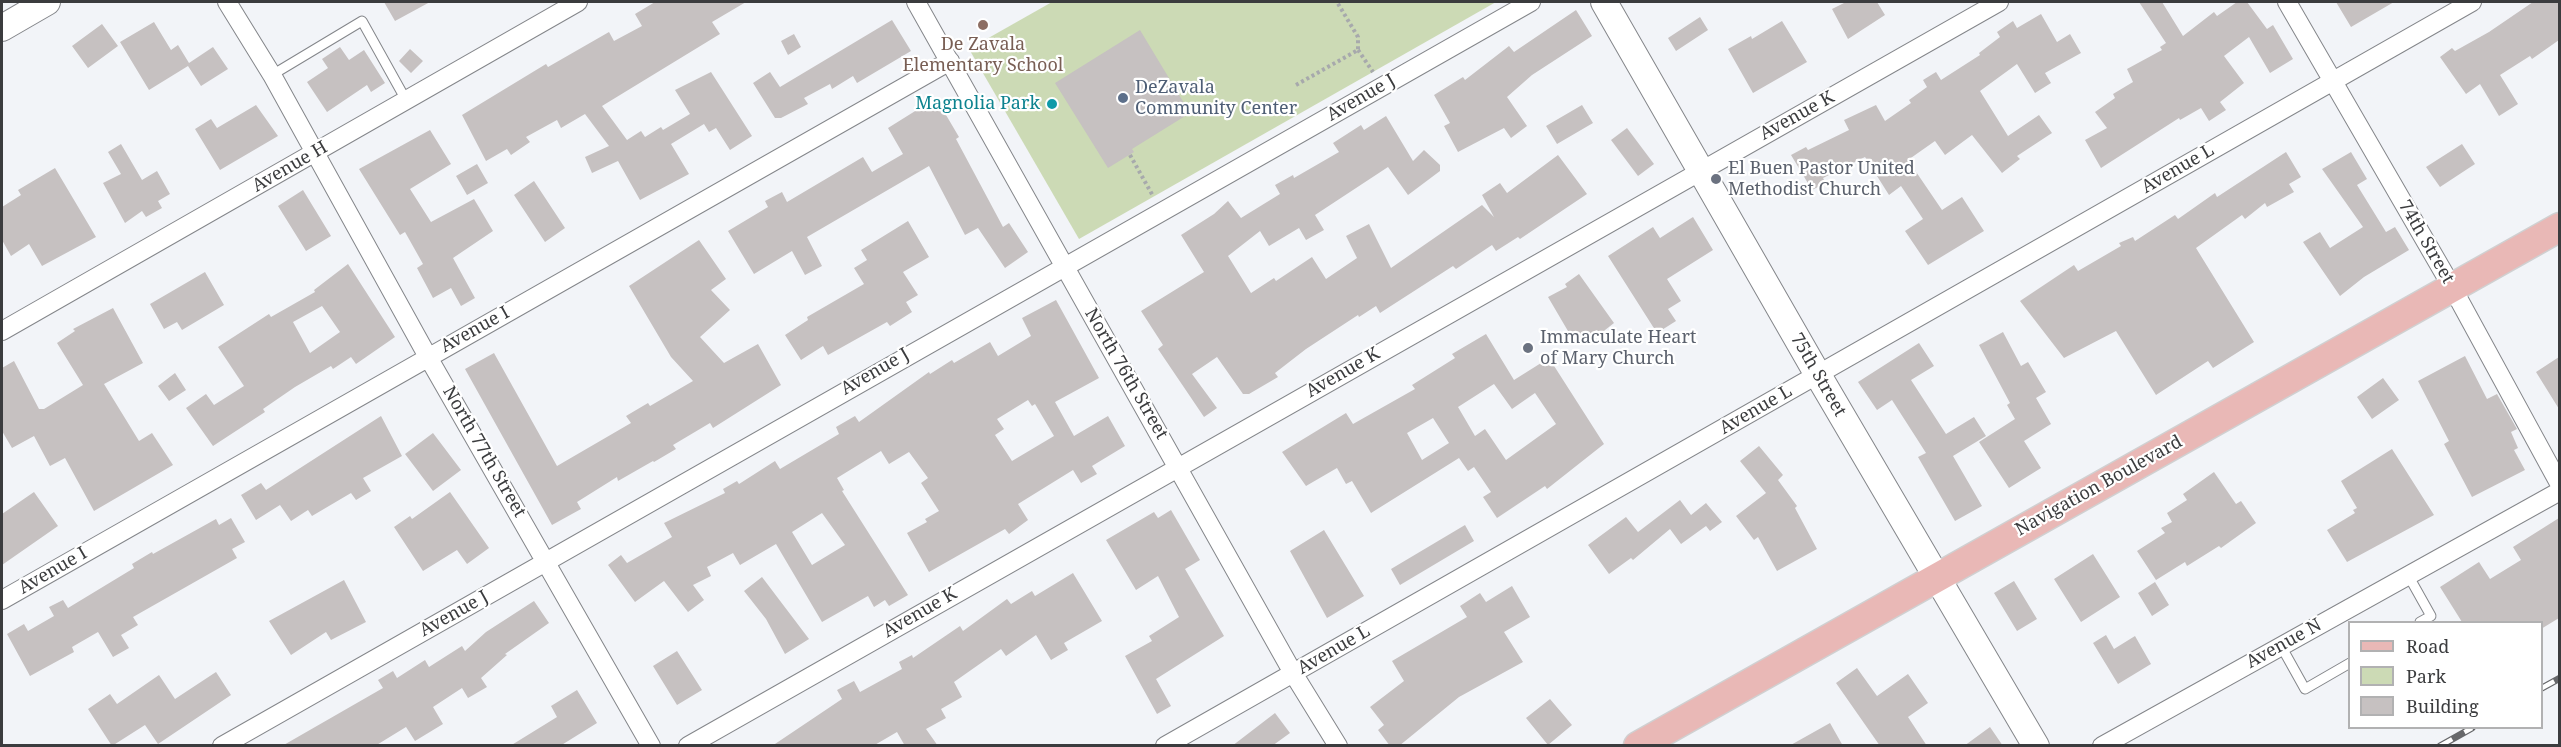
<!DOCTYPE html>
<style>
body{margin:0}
#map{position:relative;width:2561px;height:747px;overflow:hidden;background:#f2f4f8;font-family:"Noto Serif",serif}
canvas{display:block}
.frame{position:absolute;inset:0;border:3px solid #3b3c3e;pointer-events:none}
.legend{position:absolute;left:2348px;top:621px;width:195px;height:108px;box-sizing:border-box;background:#fff;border:2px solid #b1b1b2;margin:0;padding:8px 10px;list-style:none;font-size:18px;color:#3b3c3e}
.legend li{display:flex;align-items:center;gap:12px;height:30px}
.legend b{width:30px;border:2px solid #b1b1b2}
</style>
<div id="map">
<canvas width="2561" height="747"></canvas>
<div class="frame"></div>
<ul class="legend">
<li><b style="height:8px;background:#e9b8b6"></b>Road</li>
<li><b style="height:16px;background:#ccdab5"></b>Park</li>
<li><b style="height:16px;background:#c6c1c1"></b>Building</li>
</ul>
</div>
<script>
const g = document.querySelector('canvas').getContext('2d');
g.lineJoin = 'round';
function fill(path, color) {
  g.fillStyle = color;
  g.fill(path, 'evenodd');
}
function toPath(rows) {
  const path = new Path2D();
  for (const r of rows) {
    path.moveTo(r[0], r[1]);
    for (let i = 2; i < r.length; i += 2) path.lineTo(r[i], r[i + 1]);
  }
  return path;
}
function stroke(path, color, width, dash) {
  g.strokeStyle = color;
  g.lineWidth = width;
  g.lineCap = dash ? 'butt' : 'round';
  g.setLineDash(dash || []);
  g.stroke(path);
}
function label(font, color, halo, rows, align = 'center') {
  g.font = font + ' "Noto Serif",serif';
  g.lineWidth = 4.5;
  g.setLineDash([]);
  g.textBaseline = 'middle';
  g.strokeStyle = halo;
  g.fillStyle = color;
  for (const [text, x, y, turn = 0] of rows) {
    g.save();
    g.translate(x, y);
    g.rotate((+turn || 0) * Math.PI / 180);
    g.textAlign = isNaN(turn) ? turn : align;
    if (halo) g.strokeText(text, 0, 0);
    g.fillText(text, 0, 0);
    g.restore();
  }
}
fill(toPath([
 [1052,2,1496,2,1079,239,969,49]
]), '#ccdab5');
fill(toPath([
 [384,2,430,2,395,21],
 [655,2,746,2,712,22,720,34,602,106,627,140,641,131,645,137,661,127,663,130,690,114,675,90,711,72,752,136,730,150,716,128,709,132,704,124,671,144,689,174,640,200,618,161,592,173,585,157,609,146,585,114,561,128,557,120,526,137,530,142,511,155,507,149,486,161,462,115,546,64,548,67,609,32,614,41,642,26,635,14],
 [1846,2,1877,2,1885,15,1848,39,1832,9],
 [2139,2,2162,2,2183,36,2214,12,2217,16,2237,2,2247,2,2267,29,2273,25,2293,59,2270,73,2249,37,2224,56,2244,83,2220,102,2226,110,2209,121,2201,108,2180,120,2179,118,2101,168,2085,140,2107,128,2095,112,2115,98,2113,94,2133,82,2127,69,2162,50,2160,47,2166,43],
 [2336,2,2394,2,2351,27],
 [2533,2,2559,2,2559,40,2532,59,2530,56,2500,75,2518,104,2499,116,2480,84,2466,94,2440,57,2452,48,2455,51,2489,32],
 [1576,10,1592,36,1532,75,1507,97,1527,126,1511,138,1504,128,1458,152,1444,126,1450,123,1434,95,1463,77,1465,80,1509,46,1514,52],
 [2041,14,2057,42,2070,34,2081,53,2045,73,2051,83,2035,93,2017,64,1980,91,2008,136,2039,115,2052,133,2017,156,2020,159,2002,173,1972,135,1945,155,1935,141,1908,160,1942,210,1962,197,1984,231,1928,265,1905,231,1923,219,1901,186,1889,195,1865,157,1823,178,1826,183,1812,190,1791,155,1806,147,1808,150,1849,130,1844,120,1876,105,1885,121,1911,103,1909,100,1927,87,1923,80,1936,72,1941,80,1980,55,1979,53,2000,37,1997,32,2013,21,2017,28],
 [1700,17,1708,30,1676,51,1668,38],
 [892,20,911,51,857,83,853,76,832,89,830,84,804,98,808,104,781,118,775,118,753,83,770,72,780,87],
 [1782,21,1807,62,1753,93,1728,49,1751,36,1752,39],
 [154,22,171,50,178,45,189,63,213,47,228,69,201,86,188,66,149,90,120,42],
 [102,24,118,46,88,68,72,46],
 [1140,30,1190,113,1132,149,1134,152,1108,168,1055,83],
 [794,34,801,47,788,55,781,41],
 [340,47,349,60,364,50,385,83,371,92,367,85,327,112,307,82,328,68,322,59],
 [410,49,423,61,411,73,399,61],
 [936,98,959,137,956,139,1003,227,1009,223,1028,252,1005,268,978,228,965,235,929,166,807,237,822,266,805,275,792,251,754,274,728,231,768,207,765,201,782,192,787,202,863,157,872,172,903,154,888,128],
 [256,105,278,136,220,170,195,129,211,119,217,128],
 [1582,105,1593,123,1557,144,1546,126],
 [1386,116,1413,161,1424,150,1440,165,1440,171,1408,195,1388,167,1315,215,1324,230,1306,240,1299,228,1269,246,1260,231,1228,256,1251,293,1274,278,1276,281,1312,257,1326,279,1357,258,1346,236,1369,224,1391,268,1482,205,1494,217,1482,195,1500,183,1507,193,1558,155,1587,194,1520,239,1518,237,1496,251,1492,245,1456,269,1453,266,1380,313,1376,306,1359,317,1358,315,1306,349,1275,373,1278,377,1249,394,1243,394,1217,357,1192,374,1217,408,1204,417,1158,349,1163,345,1141,311,1204,272,1181,235,1214,214,1228,201,1241,218,1280,194,1275,185,1293,175,1294,178,1339,152,1333,143,1361,125,1364,130],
 [1627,128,1654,164,1638,176,1611,140],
 [430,130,451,164,410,189,431,222,474,199,493,231,453,258,475,298,461,306,451,288,433,298,417,268,423,264,405,232,400,235,359,169],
 [121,144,142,180,157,171,170,194,158,201,162,208,146,217,142,211,125,223,103,183,121,174,108,152],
 [2462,144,2475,164,2440,187,2426,167],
 [2286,152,2301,177,2289,184,2294,192,2267,207,2265,203,2245,219,2242,215,2196,248,2254,342,2213,368,2208,361,2156,395,2116,331,2064,358,2020,301,2074,265,2078,271,2121,246,2119,243,2133,237,2135,241,2175,215,2178,219,2215,193,2217,197],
 [2351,152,2367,179,2357,185,2386,232,2395,227,2409,250,2364,277,2340,296,2303,242,2320,232,2330,248,2363,227,2322,169],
 [477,164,488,183,467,195,456,176],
 [55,168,96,237,42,266,29,244,11,256,2,240,2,207,21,195,18,190],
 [534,181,565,228,545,242,514,195],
 [303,190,331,236,306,251,278,206],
 [1693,217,1713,250,1667,279,1681,301,1668,309,1676,321,1657,333,1608,256,1653,227,1660,238],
 [908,221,929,257,903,272,918,295,906,302,912,312,890,326,887,322,828,355,823,346,801,360,785,335,808,320,807,317,864,284,854,268,867,260,861,250],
 [699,240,726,279,711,290,730,310,700,337,724,363,758,344,781,385,713,428,710,423,673,445,676,449,654,462,653,461,618,481,617,477,577,502,581,509,552,525,465,369,494,353,557,466,631,423,626,416,648,403,650,406,693,381,671,357,629,286],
 [348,264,395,337,356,364,351,357,333,369,331,366,295,387,263,409,265,412,213,446,186,408,206,394,214,405,244,386,218,347,269,314,271,317,315,292,314,290],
 [322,306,340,332,310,353,293,322],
 [205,272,224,305,182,330,177,322,164,329,150,304],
 [1579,274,1614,323,1600,334,1597,330,1575,343,1548,297,1567,287,1565,284],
 [1056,300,1099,378,1055,402,1074,436,1108,416,1125,446,1092,466,1097,474,1081,483,1073,470,1018,504,1028,520,1009,534,1005,529,929,572,907,533,927,522,925,519,939,511,921,483,928,478,909,452,889,464,881,451,837,478,844,490,842,491,908,595,889,606,885,600,874,607,868,596,822,622,776,544,740,565,733,553,707,567,711,576,693,585,704,600,688,612,664,581,635,602,608,565,621,555,627,563,672,537,664,523,725,493,723,489,737,481,739,484,775,461,780,469,839,434,836,427,855,416,859,422,929,372,930,374,952,360,954,363,990,342,998,356,1031,336,1022,318],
 [1028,400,1032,406,1035,404,1054,436,1012,461,995,435,1004,429,997,419],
 [822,513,845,545,812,565,792,532],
 [113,308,143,363,104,384,139,441,152,433,173,465,94,511,65,458,50,466,34,436,12,448,2,431,2,368,14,361,39,409,44,409,83,385,57,343,75,331,73,329],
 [2003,332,2021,366,2028,362,2046,392,2036,398,2051,424,2024,441,2041,468,2009,488,1979,442,2015,419,2007,405,2010,403,1979,345],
 [1486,334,1514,380,1549,358,1604,444,1547,489,1545,486,1497,518,1483,497,1491,492,1474,467,1468,471,1459,458,1371,513,1352,481,1346,484,1337,468,1306,486,1282,452,1346,413,1353,424,1415,389,1412,385,1455,358,1452,354],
 [1494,384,1512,409,1535,393,1556,424,1506,460,1485,429,1475,436,1458,407],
 [1433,418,1449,443,1422,460,1407,433],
 [1919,343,1934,366,1911,380,1946,434,1974,417,1986,436,1953,456,1982,506,1955,521,1918,457,1926,453,1892,400,1877,410,1858,382],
 [2465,356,2487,399,2497,394,2517,429,2511,432,2518,448,2514,450,2525,470,2472,497,2444,444,2449,441,2418,381],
 [2559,357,2559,409,2536,372],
 [175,373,186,390,169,401,158,386],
 [2383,378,2399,400,2372,419,2357,397],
 [381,416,402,456,363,478,371,491,356,500,351,493,312,516,308,510,291,521,280,505,256,520,241,495,261,483,266,490],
 [433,433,461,470,433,491,405,454],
 [1759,446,1783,475,1778,480,1797,506,1795,508,1817,549,1777,571,1758,537,1754,540,1736,516,1766,493,1740,461],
 [2392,449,2434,515,2347,562,2327,530,2355,513,2353,510,2357,508,2341,481],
 [2214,472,2236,504,2241,501,2256,523,2221,548,2219,546,2187,566,2185,562,2156,580,2137,551,2165,533,2161,528,2172,522,2167,513,2187,500,2183,494],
 [34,492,58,526,2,565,2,514],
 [450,492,489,548,467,564,457,550,423,571,394,527,410,516,412,519],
 [1680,500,1691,515,1706,503,1722,522,1710,531,1706,526,1681,544,1670,529,1633,560,1631,558,1609,574,1588,545,1626,517,1638,532],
 [1171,510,1200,560,1185,569,1224,636,1156,679,1171,706,1157,714,1125,656,1152,641,1149,636,1179,617,1158,576,1136,590,1106,540,1154,512,1158,518],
 [231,518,245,542,232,549,237,558,133,617,138,625,121,635,129,648,113,657,98,632,72,647,74,652,30,676,7,634,24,624,28,631,54,616,49,607,63,600,68,608,134,568,132,564,152,552,153,554,216,519,219,525],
 [2559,518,2559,618,2541,629,2541,622,2462,622,2440,587,2479,562,2490,579,2521,560,2513,547],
 [1465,525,1474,541,1400,585,1391,569],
 [1324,530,1364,596,1327,618,1290,551],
 [2093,554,2120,597,2081,622,2054,579],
 [1073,573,1102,621,1064,643,1068,650,1051,660,1036,635,1006,656,1001,649,954,682,962,697,941,709,946,718,926,729,938,746,905,746,897,732,873,746,772,746,842,699,837,690,854,681,860,692,902,669,899,662,912,655,913,658,960,626,963,631,1007,599,1011,604,1032,591,1035,596],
 [762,577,809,639,785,654,766,619,744,591],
 [344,580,366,622,331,640,326,632,291,655,269,621],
 [2014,581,2037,619,2017,631,1994,593],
 [2155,582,2169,605,2152,616,2138,593],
 [1512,586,1530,617,1504,632,1523,662,1459,697,1399,746,1390,746,1378,730,1384,725,1370,707,1404,681,1392,661,1467,617,1460,606,1480,593,1486,602],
 [534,601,549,623,505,654,507,655,481,678,487,687,468,698,462,688,433,707,443,724,415,741,406,727,375,746,282,746,383,688,378,680,393,671,397,678,425,660,429,667,462,646,465,651,486,632],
 [2106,635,2114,649,2135,636,2151,664,2118,684,2093,643],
 [677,651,702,690,677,705,653,666],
 [1857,668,1877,696,1908,674,1928,703,1908,717,1927,746,1880,746,1836,683],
 [216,672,231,695,158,744,145,725,112,746,88,709,110,694,117,704,159,675,175,699],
 [577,690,597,723,560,746,510,746,557,717,551,706],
 [1550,699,1572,725,1548,745,1526,718],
 [1275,713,1290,733,1272,746,1232,746],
 [1830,723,1843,746,1789,746],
 [1990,727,2003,746,1964,746]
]), '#c6c1c1');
const lane = toPath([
 [272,75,362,21,406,100],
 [2408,575,2431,616,2420,622],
 [2281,646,2305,689,2350,663]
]);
const street = toPath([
 [227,2,272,75,428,357,651,746],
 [916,2,1293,673,1338,746],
 [2287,2,2452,287,2560,485],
 [2,331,578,2],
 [2,600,950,61],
 [222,746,1531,2],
 [688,746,1999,2],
 [1165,746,2472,2],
 [2102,746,2560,491]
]);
const secondary = toPath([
 [1604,2,1818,375,2036,746],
 [2,28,47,2]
]);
const primary = toPath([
 [1638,746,2560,227]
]);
stroke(lane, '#84868a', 11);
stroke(street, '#84868a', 20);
stroke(secondary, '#84868a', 28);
stroke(primary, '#d0d0d1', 31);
stroke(toPath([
 [1358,50,1373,72],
 [1296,85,1358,50,1358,37,1337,2],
 [1130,155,1153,196]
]), '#a7a9ac', 4, [3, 3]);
stroke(lane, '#fff', 9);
stroke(street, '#fff', 18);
stroke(secondary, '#fff', 26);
stroke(primary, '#e9b8b6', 28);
const rail = toPath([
 [2542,688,2560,678],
 [2440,746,2472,728]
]);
stroke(rail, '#67686b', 7);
stroke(rail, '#fff', 4.5, [14]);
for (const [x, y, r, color] of [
 [983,25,6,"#8d6e63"],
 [1123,98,6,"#5c6f8a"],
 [1052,104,6,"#0f9aa8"],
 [1716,179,6,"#6b7280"],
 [1528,348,6,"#6b7280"]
]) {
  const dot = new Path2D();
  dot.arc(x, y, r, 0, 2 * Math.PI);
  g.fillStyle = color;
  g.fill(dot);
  stroke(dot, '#fff', 2);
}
label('18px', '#785e54', '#fff', [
 ["De Zavala",983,45],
 ["Elementary School",983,66]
]);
label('18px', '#4e5e75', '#fff', [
 ["DeZavala",1135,88],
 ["Community Center",1135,109]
], 'left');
label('18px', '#3b3c3e', '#fff', [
 ["Avenue J",1361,98,-30],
 ["Avenue K",1797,116,-29],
 ["Avenue H",290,167,-30],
 ["Avenue L",2178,169,-30],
 ["74th Street",2426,242,60],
 ["Avenue I",475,330,-29],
 ["Avenue J",875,372,-30],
 ["Avenue K",1343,373,-30],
 ["North 76th Street",1126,374,60],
 ["75th Street",1818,375,60],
 ["Avenue L",1756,410,-30],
 ["North 77th Street",484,452,60],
 ["Navigation Boulevard",2099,486,-29],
 ["Avenue I",53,571,-30],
 ["Avenue K",920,613,-30],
 ["Avenue J",454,614,-29],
 ["Avenue N",2284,644,-29],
 ["Avenue L",1334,650,-30]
]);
label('18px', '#0d838f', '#fff', [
 ["Magnolia Park",1040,104]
], 'right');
label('18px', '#5b616d', '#fff', [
 ["El Buen Pastor United",1728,169],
 ["Methodist Church",1728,190],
 ["Immaculate Heart",1540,338],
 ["of Mary Church",1540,359]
], 'left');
</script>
